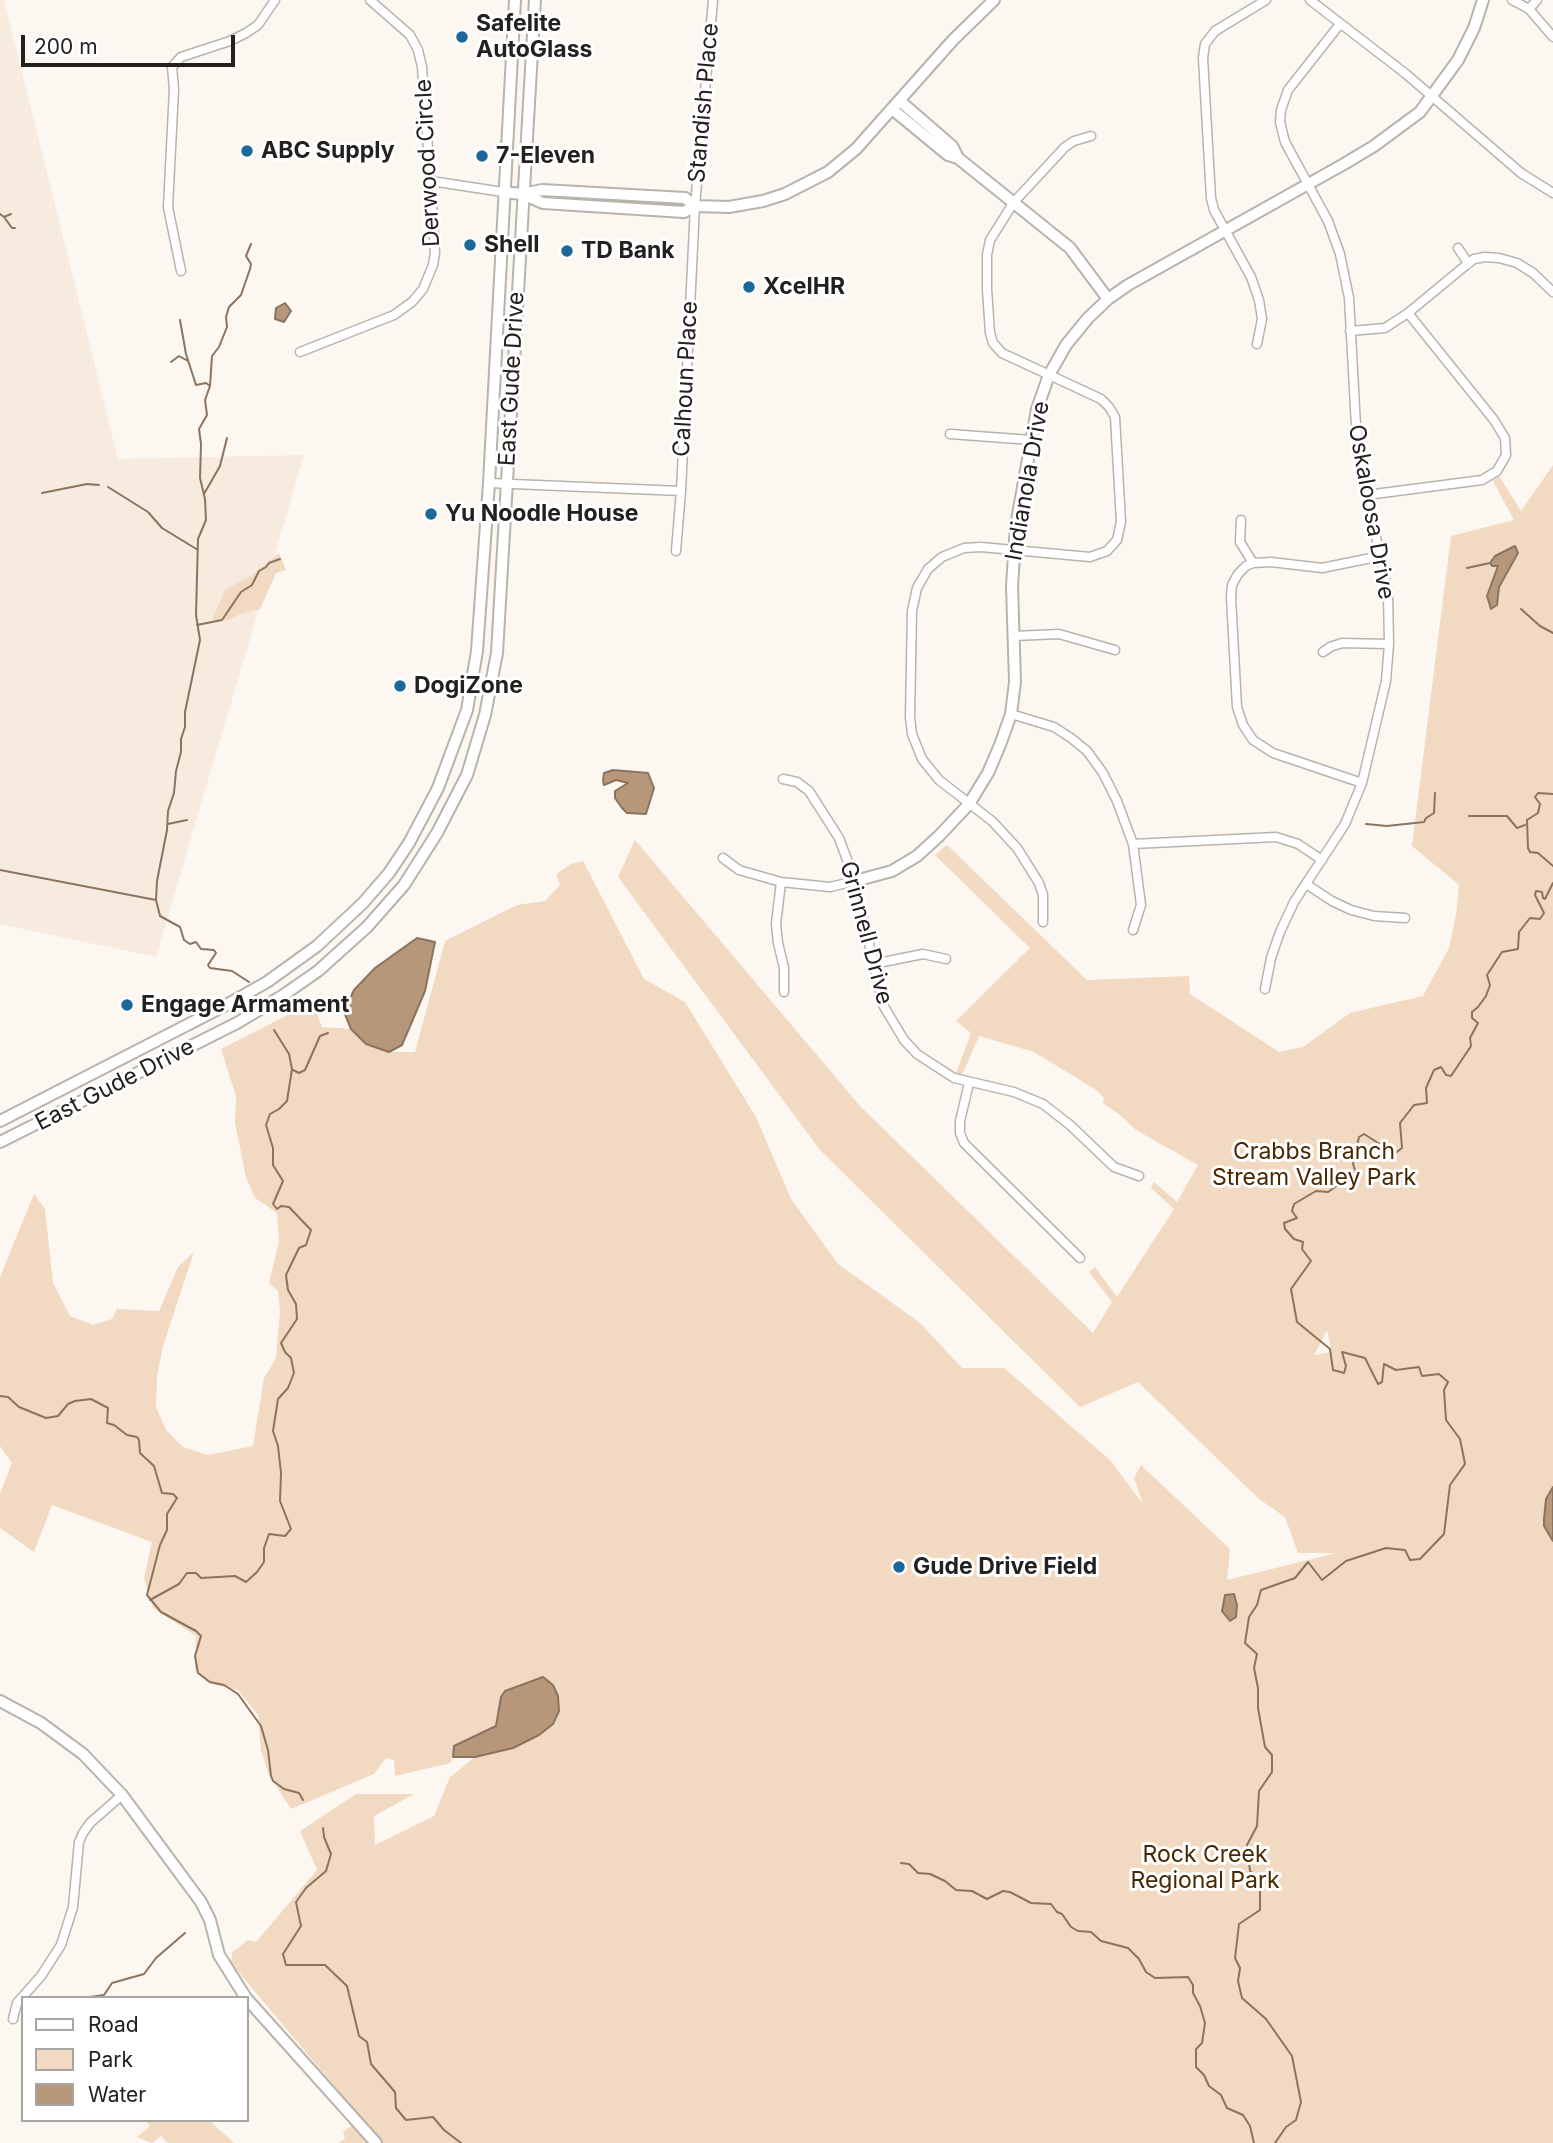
<!DOCTYPE html>
<style>
body{margin:0}
#map{position:relative;width:1553px;height:2143px;overflow:hidden;background:#fdf7f1;font-family:Inter,sans-serif}
canvas{display:block}
.legend{position:absolute;left:21px;top:1996px;width:228px;height:126px;box-sizing:border-box;background:#fff;border:2px solid #a7a6a5;margin:0;padding:9px 12px;list-style:none;font-size:21px;color:#23211f}
.legend li{display:flex;align-items:center;gap:14px;height:35px}
.legend b{width:35px;border:2px solid #a7a6a5}
.scale{position:absolute;left:21px;top:35px;width:214px;height:32px;box-sizing:border-box;border:4px solid #23211f;border-top:0;padding-left:9px;font-size:21px;line-height:24px;white-space:nowrap;color:#23211f;-webkit-text-stroke:5px #fff;paint-order:stroke}
</style>
<div id="map">
<canvas width="1553" height="2143"></canvas>
<ul class="legend">
<li><b style="height:9px;background:#fff"></b>Road</li>
<li><b style="height:19px;background:#f2d9c2"></b>Park</li>
<li><b style="height:19px;background:#b7977a"></b>Water</li>
</ul>
<div class="scale">200 m</div>
</div>
<script>
const g = document.querySelector('canvas').getContext('2d');
g.lineJoin = 'round';
function fill(path, color) {
  g.fillStyle = color;
  g.fill(path, 'evenodd');
}
function toPath(rows) {
  const path = new Path2D();
  for (const r of rows) {
    path.moveTo(r[0], r[1]);
    for (let i = 2; i < r.length; i += 2) path.lineTo(r[i], r[i + 1]);
  }
  return path;
}
function stroke(path, color, width, dash) {
  g.strokeStyle = color;
  g.lineWidth = width;
  g.lineCap = dash ? 'butt' : 'round';
  g.setLineDash(dash || []);
  g.stroke(path);
}
function label(font, color, halo, rows, align = 'center') {
  g.font = font + ' Inter,sans-serif';
  g.lineWidth = 6;
  g.setLineDash([]);
  g.textBaseline = 'middle';
  g.strokeStyle = halo;
  g.fillStyle = color;
  for (const [text, x, y, turn = 0] of rows) {
    g.save();
    g.translate(x, y);
    g.rotate((+turn || 0) * Math.PI / 180);
    g.textAlign = isNaN(turn) ? turn : align;
    if (halo) g.strokeText(text, 0, 0);
    g.fillText(text, 0, 0);
    g.restore();
  }
}
fill(toPath([
 [0,0,4,0,118,459,304,455,156,957,0,924]
]), '#f7eadf');
fill(toPath([
 [1553,465,1553,2143,382,2143,231,1963,232,1953,248,1940,256,1942,317,1870,300,1831,356,1794,414,1794,374,1816,375,1845,434,1816,450,1777,475,1757,513,1748,501,1697,496,1726,454,1746,451,1763,395,1776,394,1760,386,1758,374,1774,291,1809,269,1775,261,1751,258,1715,238,1690,207,1683,195,1669,196,1636,153,1608,144,1578,152,1542,52,1505,34,1552,0,1528,0,1493,12,1463,0,1446,0,1277,34,1194,45,1209,53,1283,70,1316,93,1325,112,1319,117,1309,159,1311,178,1267,194,1252,163,1346,157,1376,156,1407,166,1430,183,1447,208,1455,253,1446,264,1378,276,1358,280,1311,278,1291,269,1283,279,1241,277,1213,255,1198,246,1177,235,1123,236,1096,221,1049,313,1002,322,1027,351,1029,366,1044,389,1052,415,1052,445,941,517,905,545,901,560,885,556,874,571,864,583,861,644,979,685,1002,756,1117,791,1199,838,1264,919,1322,962,1368,1004,1368,1110,1460,1143,1504,1134,1478,1141,1465,1230,1549,1227,1580,1337,1553,1298,1553,1285,1517,1259,1499,1138,1382,1080,1407,820,1150,618,877,635,840,860,1106,1093,1333,1112,1302,1089,1272,1095,1267,1117,1297,1174,1209,1151,1188,1154,1182,1177,1202,1198,1165,1136,1130,1120,1115,1103,1103,1104,1098,1095,1089,1034,1052,979,1036,962,1075,956,1073,971,1033,956,1021,1030,948,935,855,947,845,1087,980,1189,976,1190,994,1279,1052,1303,1047,1350,1013,1423,996,1449,948,1456,915,1459,885,1412,846,1451,536,1514,520,1493,481,1499,476,1521,511],
 [1327,1330,1332,1352,1315,1355,1315,1354],
 [279,553,286,570,276,573,260,609,240,614,228,620,212,620,225,590,252,575],
 [145,2120,209,2120,234,2143,168,2143,161,2136,152,2143,137,2137,150,2126],
 [353,2125,367,2143,338,2143,345,2139,343,2132]
]), '#f2d9c2');
const water = toPath([
 [285,303,291,311,284,322,275,319,276,308,285,303],
 [1515,546,1518,553,1499,587,1497,605,1491,609,1487,596,1498,566,1492,566,1490,563,1495,556,1515,546],
 [613,770,648,773,654,788,646,814,627,813,622,808,615,798,615,791,628,783,616,780,604,785,603,781,604,773,613,770],
 [417,938,435,942,425,991,402,1045,389,1052,366,1044,351,1029,344,1012,354,990,375,968,417,938],
 [1553,1487,1553,1541,1544,1526,1544,1519,1546,1499,1553,1487],
 [1234,1594,1237,1605,1236,1617,1230,1621,1222,1611,1225,1595,1234,1594],
 [543,1677,553,1685,558,1696,559,1711,553,1724,539,1735,513,1748,475,1757,453,1757,454,1746,496,1726,501,1697,505,1691,543,1677]
]);
fill(water, '#b7977a');
stroke(water, '#8b745f', 2);
stroke(toPath([
 [0,214,4,217,11,214],
 [4,217,12,228,15,228],
 [180,320,186,354,196,385,206,383,210,386],
 [171,362,179,356,188,361],
 [108,487,148,512,162,528,198,550],
 [42,493,87,484,99,485],
 [204,494,220,466,227,438],
 [1467,568,1490,563],
 [1521,609,1540,626,1553,633],
 [197,625,222,620,241,592,252,585,259,571,266,567,269,563,280,559],
 [1553,794,1538,793,1535,797,1540,804,1538,813,1527,820,1528,848,1530,852,1538,853,1553,866],
 [1469,816,1507,816,1517,828,1525,825],
 [168,824,187,820],
 [1366,824,1387,826,1424,822,1426,818,1434,813,1435,793],
 [0,870,156,900],
 [249,982,232,971,210,968,208,965,216,953,214,950,201,949,196,942,190,944,184,940,180,927,160,916,156,900,157,881,167,830,168,811,174,793,176,771,181,752,181,739,185,727,185,712,200,640,196,615,198,539,206,520,205,499,200,478,201,444,199,429,207,415,205,400,210,386,212,356,219,347,227,327,226,317,229,307,241,295,250,269,251,264,246,256,251,244],
 [293,1070,299,1073,305,1070,320,1036,328,1033],
 [0,1396,8,1397,19,1407,46,1418,58,1416,68,1404,75,1401,91,1399,108,1408,107,1423,114,1425,127,1435,137,1437,139,1440,140,1453,154,1466,162,1493,173,1494,177,1498,167,1514,167,1530,160,1545,147,1595,161,1612,196,1631,201,1636,195,1656,198,1673,210,1682,224,1685,238,1694,261,1726,268,1750,271,1776,273,1781,284,1789,299,1793,303,1800],
 [150,1600,179,1584,187,1573,196,1573,201,1578,235,1576,246,1582,257,1572,264,1562,264,1548,269,1534,285,1536,291,1529,280,1501,281,1473,278,1446,273,1431,278,1399,288,1388,294,1373,291,1358,285,1352,281,1343,297,1319,296,1304,288,1290,286,1275,299,1248,306,1245,311,1230,289,1207,281,1206,277,1209,273,1204,283,1181,273,1165,273,1148,266,1125,270,1114,279,1109,287,1101,292,1069,289,1054,274,1030],
 [323,1828,324,1837,331,1854,326,1871,306,1888,296,1902,301,1926,283,1954,286,1965,325,1965,347,1986,359,2036,367,2042,371,2064,395,2092,396,2108,406,2120,433,2117,444,2130,461,2143],
 [901,1863,909,1864,918,1873,930,1874,945,1881,956,1890,972,1891,987,1899,1003,1891,1010,1892,1031,1903,1051,1904,1057,1912,1062,1914,1071,1927,1078,1931,1091,1932,1101,1941,1128,1948,1139,1959,1146,1972,1155,1978,1188,1977,1193,1985,1193,1993,1200,2006,1205,2023,1202,2043,1196,2049,1196,2067,1204,2075,1209,2086,1221,2095,1227,2108,1243,2115,1250,2126,1254,2143],
 [83,1998,104,1995,112,1983,144,1974,156,1958,185,1933],
 [1275,2143,1286,2127,1296,2120,1301,2102,1292,2056,1266,2019,1242,1998,1238,1981,1240,1968,1235,1958,1239,1924,1260,1910,1260,1880,1250,1871,1247,1845,1257,1826,1259,1791,1272,1772,1272,1755,1265,1747,1258,1708,1258,1688,1254,1668,1257,1654,1245,1643,1249,1617,1257,1605,1261,1590,1295,1578,1308,1562,1322,1580,1346,1561,1386,1548,1405,1550,1410,1560,1420,1559,1444,1534,1450,1485,1465,1464,1460,1439,1446,1420,1444,1390,1448,1382,1439,1374,1422,1376,1419,1367,1396,1370,1384,1364,1382,1382,1378,1384,1365,1358,1342,1352,1346,1366,1344,1373,1333,1370,1330,1349,1297,1322,1291,1289,1311,1261,1302,1249,1303,1242,1294,1239,1285,1229,1284,1223,1297,1218,1292,1211,1294,1204,1316,1191,1328,1192,1338,1185,1347,1173,1356,1173,1353,1164,1359,1137,1364,1134,1386,1148,1387,1154,1394,1154,1402,1148,1400,1123,1414,1105,1427,1103,1426,1088,1434,1070,1441,1067,1446,1075,1451,1076,1471,1046,1470,1038,1478,1023,1472,1018,1472,1012,1478,1007,1486,996,1490,985,1487,975,1502,952,1518,949,1519,932,1530,918,1540,919,1544,913,1535,895,1536,891,1542,892,1543,898,1545,899,1553,883]
]), '#8b745f', 2);
const street = toPath([
 [1310,0,1406,74,1521,173,1553,193],
 [1512,0,1529,9,1553,37],
 [1529,9,1537,0],
 [431,181,503,192],
 [1458,248,1468,263],
 [181,271,168,207,174,89,172,67,181,57,230,41,246,33,258,25,275,0],
 [1350,331,1385,328,1408,313,1465,266,1474,259,1485,257,1499,258,1517,263,1533,273,1553,292],
 [1257,344,1262,319,1259,300,1251,277,1214,210,1211,198,1203,58,1205,44,1215,31,1266,0],
 [300,352,394,315,412,302,423,289,433,265,435,253,433,217,422,67,418,50,410,35,370,0],
 [950,434,1031,440],
 [489,483,681,491],
 [1367,495,1482,480,1497,471,1506,455,1505,438,1494,420,1408,313],
 [1241,520,1240,542,1253,563],
 [676,551,681,491,695,206,713,0],
 [1014,636,1059,634,1115,650],
 [1323,652,1330,647,1342,643,1389,644],
 [1011,714,1054,727,1071,738,1087,751,1103,773,1117,801,1133,844,1141,905,1133,930],
 [783,779,797,782,809,791,839,838,855,881,883,1005,904,1040,917,1054,954,1078,1014,1092,1043,1104,1070,1125,1114,1167,1139,1176],
 [1362,783,1273,753,1253,740,1243,725,1237,707,1231,597,1232,585,1238,574,1246,566,1253,563,1271,562,1322,568,1381,556],
 [1133,844,1276,837,1298,844,1322,860],
 [723,858,739,870,781,882,830,887,855,881],
 [781,882,776,924,778,943,784,968,784,992],
 [1306,884,1332,901,1351,910,1374,916,1405,918],
 [1043,922,1043,895,1039,883,1017,848,992,821,939,780,922,759,912,734,910,717,912,611,917,588,928,569,942,557,964,548,981,547,1090,557,1107,551,1117,540,1121,522,1115,417,1109,407,1101,399,1002,353,993,343,990,333,987,289,987,255,990,240,1014,202,1065,147,1074,141,1091,136],
 [873,964,923,954,946,959],
 [1265,989,1271,958,1280,932,1294,902,1345,824,1362,783,1386,681,1389,644,1388,593,1367,495,1356,426,1349,298,1340,254,1328,221,1285,142,1280,122,1281,110,1288,90,1340,24],
 [969,1083,960,1121,960,1133,964,1143,1080,1258],
 [13,2019,17,2003,41,1976,61,1945,73,1907,79,1842,83,1833,90,1823,122,1795]
]);
const secondary = toPath([
 [900,101,952,146,958,158,1070,248,1108,299],
 [892,109,948,155,958,158],
 [503,192,522,194,542,190,685,198,695,206],
 [522,194,543,203,684,212,695,206,729,207,763,201,785,194,828,172,856,149,953,40,994,0],
 [855,881,892,871,917,856,939,836,969,804,988,773,1000,745,1011,714,1015,682,1012,586,1016,526,1037,409,1049,375,1066,345,1088,318,1108,299,1128,285,1344,164,1374,146,1420,112,1458,60,1474,28,1483,0],
 [0,1121,228,1004,267,982,317,946,363,903,389,873,409,843,438,788,467,710,477,651,489,483,515,0],
 [0,1142,237,1023,282,996,318,971,367,927,404,885,437,833,467,775,485,715,497,653,535,0],
 [0,1701,41,1723,83,1754,122,1795,201,1902,210,1920,219,1955,246,1998],
 [247,1999,376,2143]
]);
stroke(street, '#b9b3ae', 11);
stroke(secondary, '#b9b3ae', 14);
stroke(street, '#fff', 8);
stroke(secondary, '#fff', 10);
for (const [x, y, r, color] of [
 [462,37,7,"#1c689b"],
 [247,151,7,"#1c689b"],
 [482,156,7,"#1c689b"],
 [470,245,7,"#1c689b"],
 [567,251,7,"#1c689b"],
 [749,287,7,"#1c689b"],
 [431,514,7,"#1c689b"],
 [400,686,7,"#1c689b"],
 [127,1005,7,"#1c689b"],
 [899,1567,7,"#1c689b"]
]) {
  const dot = new Path2D();
  dot.arc(x, y, r, 0, 2 * Math.PI);
  g.fillStyle = color;
  g.fill(dot);
  stroke(dot, '#fff', 2.5);
}
label('bold 23px', '#23211f', '#fff', [
 ["Safelite",476,24],
 ["AutoGlass",476,50],
 ["ABC Supply",261,151],
 ["7-Eleven",496,156],
 ["Shell",484,245],
 ["TD Bank",581,251],
 ["XcelHR",763,287],
 ["Yu Noodle House",445,514],
 ["DogiZone",414,686],
 ["Engage Armament",141,1005],
 ["Gude Drive Field",913,1567]
], 'left');
label('23px', '#23211f', '#fff', [
 ["Standish Place",704,103,-85],
 ["Derwood Circle",428,163,-93],
 ["East Gude Drive",512,379,-87],
 ["Calhoun Place",686,379,-87],
 ["Indianola Drive",1028,481,-80],
 ["Oskaloosa Drive",1371,512,80],
 ["Grinnell Drive",866,933,75],
 ["East Gude Drive",115,1085,-27]
]);
label('23px', '#482701', '#fff', [
 ["Crabbs Branch",1314,1152],
 ["Stream Valley Park",1314,1178],
 ["Rock Creek",1205,1855],
 ["Regional Park",1205,1881]
]);
</script>
